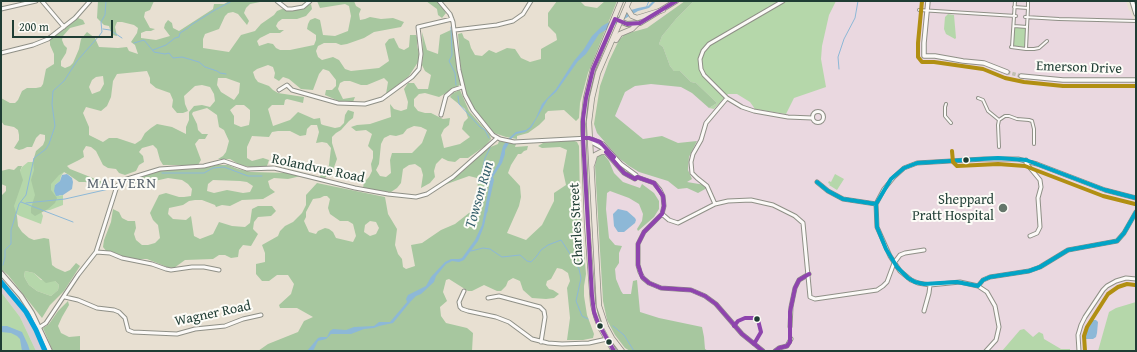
<!DOCTYPE html>
<style>
body{margin:0}
#map{position:relative;width:1137px;height:352px;overflow:hidden;background:#e8e0d2;font-family:"Gentium Book Plus",serif}
canvas{display:block}
.frame{position:absolute;inset:0;border:2px solid #1f3d34;pointer-events:none}
.scale{position:absolute;left:12px;top:20px;width:101px;height:18px;box-sizing:border-box;border:2px solid #1f3d34;border-top:0;padding-left:5px;font-size:12px;line-height:14px;white-space:nowrap;color:#1f3d34;-webkit-text-stroke:3px #fdfcf7;paint-order:stroke}
</style>
<div id="map">
<canvas width="1137" height="352"></canvas>
<div class="frame"></div>
<div class="scale">200 m</div>
</div>
<script>
const g = document.querySelector('canvas').getContext('2d');
g.lineJoin = 'round';
function fill(path, color) {
  g.fillStyle = color;
  g.fill(path, 'evenodd');
}
function toPath(rows) {
  const path = new Path2D();
  for (const r of rows) {
    if (r.length === 3) {
      path.moveTo(r[0] + r[2], r[1]);
      path.arc(r[0], r[1], r[2], 0, 2 * Math.PI);
      continue;
    }
    path.moveTo(r[0], r[1]);
    for (let i = 2; i < r.length; i += 2) path.lineTo(r[i], r[i + 1]);
  }
  return path;
}
function stroke(path, color, width, dash) {
  g.strokeStyle = color;
  g.lineWidth = width;
  g.lineCap = dash ? 'butt' : 'round';
  g.setLineDash(dash || []);
  g.stroke(path);
}
function label(font, color, halo, rows, align = 'center') {
  g.font = font + ' "Gentium Book Plus",serif';
  g.lineWidth = 4;
  g.setLineDash([]);
  g.textBaseline = 'middle';
  g.strokeStyle = halo;
  g.fillStyle = color;
  for (const [text, x, y, turn = 0] of rows) {
    g.save();
    g.translate(x, y);
    g.rotate((+turn || 0) * Math.PI / 180);
    g.textAlign = isNaN(turn) ? turn : align;
    if (halo) g.strokeText(text, 0, 0);
    g.fillText(text, 0, 0);
    g.restore();
  }
}
fill(toPath([
 [688,1,1126,1,1129,11,1130,10,1136,27,1136,351,999,351,1001,347,997,351,630,351,625,348,615,335,607,320,603,301,593,134,603,75,615,48,622,36,649,27,661,17]
]), '#ead8e0');
fill(toPath([
 [1,278,24,305,39,331,48,351,36,351,20,317,1,292]
]), '#d8ced4');
fill(toPath([
 [694,1,836,1,829,15,822,46,821,59,826,87,794,98,786,114,755,109,750,102,737,94,728,94,714,109,709,108,717,103,696,83,691,82,680,71,674,71,670,66,663,47,659,44,662,36,676,19],
 [948,14,954,15,956,38,955,39,946,34,944,29,945,17],
 [1014,26,1027,27,1025,47,1013,46],
 [28,162,33,162,64,172,61,176,60,181,55,185,59,196,63,195,63,205,50,210,41,211,43,216,41,224,20,216,11,211,15,181,22,167],
 [835,174,844,179,837,190,829,185,830,184,828,183,829,181,831,182],
 [25,271,34,273,41,280,55,281,59,285,58,290,51,296,37,291,29,285,26,280,24,276],
 [1,292,20,317,36,351,1,351],
 [1136,302,1136,351,1098,351,1109,312,1116,308],
 [1024,329,1033,337,1039,332,1043,334,1044,339,1061,349,1070,349,1070,351,1002,351,1020,330]
]), '#b5d7aa');
fill(toPath([
 [98,1,154,1,150,10,145,12,144,17,150,28,155,29,151,31,146,31,141,33,141,38,156,40,170,36,164,28,165,24,168,20,172,23,173,28,179,31,213,9,214,4,224,4,229,1,265,1,250,4,246,8,244,13,249,21,247,25,238,14,233,12,228,13,225,16,219,29,205,34,203,39,203,48,229,52,241,35,255,31,261,24,274,15,277,11,282,9,298,10,311,4,312,9,306,16,297,19,282,19,278,22,276,26,279,30,284,30,280,33,270,33,260,38,257,41,259,46,268,43,273,44,276,48,280,50,290,50,314,45,316,40,316,35,307,29,308,24,310,20,315,18,320,20,323,35,335,36,348,31,351,16,349,6,345,4,320,8,317,1,354,1,356,6,361,9,359,14,360,20,365,19,370,17,381,19,393,18,404,22,401,27,374,32,364,38,347,44,341,45,336,43,324,43,318,46,316,51,318,57,322,60,333,57,339,60,345,69,351,71,379,68,389,61,385,44,389,39,394,38,399,48,404,50,409,47,410,35,416,35,418,40,417,45,420,59,409,76,386,94,388,82,384,78,367,85,361,85,350,81,344,81,340,83,338,89,343,99,355,97,353,102,341,102,325,95,326,90,332,90,336,86,336,80,329,71,323,69,319,74,313,90,301,89,289,79,283,77,279,81,274,78,275,73,273,67,268,65,257,69,253,72,255,78,258,82,269,86,273,90,278,93,304,97,303,103,287,99,285,100,284,105,272,105,268,109,273,126,290,120,298,112,314,119,320,118,321,124,323,125,335,128,340,127,344,123,345,115,348,110,354,112,353,118,349,121,341,130,336,133,332,137,332,143,337,159,333,170,325,178,319,178,322,173,327,171,329,165,331,148,327,143,322,142,316,143,319,132,317,125,311,125,307,129,306,135,300,136,290,131,278,131,272,132,269,137,252,136,247,147,247,158,252,161,263,158,269,160,267,166,256,168,240,165,230,159,218,159,223,156,226,152,229,141,224,130,219,127,217,115,207,108,193,112,192,114,197,124,198,130,202,134,208,134,205,139,199,139,195,144,201,160,198,165,163,165,160,160,157,149,153,145,142,148,139,152,143,156,144,162,139,165,136,171,125,175,119,173,116,169,108,168,103,165,96,151,91,147,86,146,83,151,84,157,79,160,67,166,70,169,108,184,102,186,85,182,79,182,69,175,64,172,59,175,51,184,51,190,57,198,55,203,48,209,35,216,31,213,31,208,35,195,31,180,34,170,33,161,36,151,43,145,45,140,45,135,40,134,36,138,32,147,27,147,23,149,19,150,14,148,19,140,19,135,18,130,14,127,4,125,1,121,1,98,10,103,15,103,18,100,22,91,27,88,36,88,41,87,43,84,46,69,54,64,54,54,50,45,50,40,78,18,83,20,85,24,70,28,63,36,62,40,64,45,67,48,66,53,61,61,61,66,65,68,70,66,73,63,79,49,81,39,87,32,95,38,99,47,118,48,127,47,129,51,138,54,135,45,131,42,137,33,138,28,134,25,122,22,117,22,115,27,117,36,112,35,109,26,104,25,97,18],
 [147,71,150,78,150,83,156,88,170,93,173,100,172,107,177,113,183,113,188,111,185,104,184,96,195,86,202,85,210,87,214,94,215,101,210,107,202,105,194,106,189,112,189,120,186,127,186,134,172,127,157,124,151,128,145,133,141,140,135,144,117,138,109,138,103,142,89,135,89,127,83,113,86,107,101,111,107,106,111,97,113,81,117,74],
 [103,76,104,84,100,91,92,94,89,87,92,80,96,77],
 [218,78,226,78,240,83,239,93,234,100,221,92,217,85],
 [236,105,244,105,250,110,250,119,249,125,241,127,234,124,234,116,230,110],
 [426,1,437,1,440,3,446,13,442,18,438,15,437,9],
 [557,1,580,1,585,6,597,8,605,1,617,1,588,73,580,103,579,118,576,121,564,110,548,111,545,114,545,119,539,125,528,133,517,136,517,139,506,137,494,133,486,125,469,102,461,74,458,34,462,33,464,38,469,41,471,48,475,55,482,56,489,50,496,53,507,48,515,49,521,58,530,62,541,59,541,49,557,40,556,34,548,26,548,13],
 [685,1,694,1,676,19,662,36,659,44,663,47,670,66,674,71,680,71,691,82,696,83,717,103,709,108,692,93,681,87,651,84,635,86,625,92,615,116,643,139,662,136,678,143,697,141,689,157,688,170,692,179,687,182,705,185,707,188,698,193,687,188,678,189,668,181,639,172,629,166,620,159,597,133,594,124,600,86,609,61,619,40,625,34,647,28],
 [453,29,454,31,456,60,460,85,439,97,425,93,419,94,414,99,414,106,418,111,425,113,431,113,443,119,450,118,449,125,444,129,441,135,444,148,460,144,470,137,462,129,464,122,468,118,465,109,450,97,453,93,460,90,469,111,490,135,491,139,485,146,468,158,460,158,455,162,448,161,442,158,436,164,434,171,435,177,430,183,421,188,423,175,421,168,415,164,409,165,403,169,401,183,397,188,391,192,377,191,363,188,364,182,369,177,372,171,371,164,373,158,373,151,368,146,372,134,366,130,356,131,351,127,357,125,370,124,391,117,390,104,394,109,401,111,407,109,408,102,404,89,408,83,414,83,418,89,428,89,431,75,425,71,422,65,423,53,422,32,427,50,438,54,440,35],
 [414,126,421,127,427,130,422,143,412,153,392,153,390,160,391,173,386,177,380,176,376,170,379,164,381,144,384,138,390,135,396,136,403,134,407,129],
 [572,140,577,142,579,146,580,202,586,274,584,286,584,296,587,315,594,334,593,338,583,340,567,340,570,318,567,288,570,281,568,273,562,269,557,268,551,279,547,281,546,285,549,289,553,290,559,294,554,298,546,299,532,298,523,290,520,281,513,278,508,281,506,286,501,291,497,291,484,285,472,291,468,291,449,279,446,280,443,292,447,301,440,307,441,316,446,323,467,328,473,333,472,351,258,351,268,344,298,332,304,321,313,317,297,308,280,308,279,305,291,294,294,284,288,275,277,275,269,281,262,281,256,274,256,264,265,262,265,253,262,245,278,236,280,231,285,226,293,222,302,213,306,205,306,195,317,183,385,197,388,214,397,229,395,245,398,254,402,259,403,267,406,269,415,266,411,245,422,243,441,230,455,224,474,209,478,188,477,178,469,176,444,185,462,172,488,148,498,144,499,141,516,144,515,147,528,146,527,150,524,151,521,154,518,154,511,165,508,173,520,186,521,197,519,206,507,233,526,240,542,225,554,201,554,193,566,185,563,171,567,150,560,147,542,148,538,146,543,143],
 [324,196,327,196,330,199,328,208,330,214,340,221,348,221,353,224,356,236,353,242,336,238,333,232,329,229,325,228,318,231,316,234,309,232,304,221,306,217,306,212,313,199,320,198],
 [370,221,376,222,379,228,376,234,370,236,364,232,365,225],
 [601,154,604,155,609,161,614,173,623,182,640,188,642,184,654,193,659,201,659,209,654,217,638,231,637,229,642,221,643,214,639,204,629,198,610,191,607,193,606,209,609,238,615,245,622,246,619,253,619,263,615,269,616,279,621,291,623,294,631,294,633,281,637,280,640,312,659,318,702,327,704,337,705,349,708,351,630,351,625,348,615,335,607,320,603,301,595,166,597,157],
 [217,165,228,165,238,169,251,172,288,173,301,176,288,179,274,178,268,181,270,188,275,192,263,199,242,200,230,206,222,205,216,207,215,205,202,200,195,200,189,201,183,205,169,208,168,214,173,219,186,220,191,216,194,236,200,239,213,234,219,222,232,226,245,227,250,223,252,209,258,206,272,206,276,211,271,216,258,217,254,222,253,229,258,234,251,246,243,245,239,250,238,257,231,258,225,255,219,255,213,259,185,260,174,268,167,267,147,259,126,259,107,252,103,247,104,240,111,222,113,209,119,212,122,218,128,221,135,221,136,228,134,234,136,240,142,245,148,245,155,243,160,238,158,225,153,220,150,213,159,195,166,193,179,197,184,197,191,196,192,189,188,184,182,180,168,178,146,183,132,184,127,181,135,177,164,170,198,169],
 [213,180,240,181,247,182,253,186,250,192,243,193,227,190,214,193,207,191,208,184],
 [18,166,22,166,20,171,23,180,14,206,17,216,18,226,22,232,29,238,34,240,44,238,49,239,52,265,56,268,65,272,70,270,76,263,80,266,64,291,50,305,42,318,8,275,1,269,1,196,6,191,6,186,1,184,1,171,9,169,14,170],
 [25,271,34,273,46,283,55,281,59,285,58,290,51,296,37,291,29,285,26,280,24,276],
 [68,301,69,305,62,317,58,326,61,333,69,337,80,336,80,351,53,351,43,328,49,324,58,311]
]), '#a7c79f');
fill(toPath([
 [653,1,656,1,649,8,638,11,599,34,586,54,578,61,556,92,548,99,531,128,525,132,516,134,512,138,505,150,505,154,502,163,493,177,494,180,484,226,478,241,464,260,459,262,452,261,446,264,436,276,434,282,421,294,416,296,411,301,393,323,379,326,374,328,364,329,351,334,331,334,326,339,318,341,313,351,307,351,318,338,321,337,327,337,330,331,333,329,346,330,354,327,374,326,379,322,390,322,407,302,406,299,408,295,426,286,431,277,445,262,451,259,459,259,462,258,475,240,482,225,491,176,499,162,503,146,508,139,516,132,526,130,530,127,536,118,542,104,556,89,574,61,584,49,592,36,602,26,631,10,638,8,648,6],
 [67,174,72,178,73,182,72,189,63,195,56,196,54,191,55,185,60,181,62,175],
 [618,209,627,211,635,218,636,220,635,223,624,232,618,232,614,226,613,214],
 [1092,320,1096,320,1098,322,1097,333,1096,337,1093,339,1086,339,1085,332,1087,326],
 [1,326,7,326,22,332,28,345,30,351,22,351,20,339,17,336,11,333,1,332]
]), '#8db8d7');
stroke(toPath([
 [646,8,649,1],
 [451,27,452,55,449,61,455,73,456,85],
 [103,29,110,30,122,38],
 [134,43,144,40,154,52,165,54,169,53,173,58,182,57,199,62,205,67,217,71,220,73,226,74],
 [153,50,166,45,175,38,179,37,180,33,188,28,191,25,215,10,232,1],
 [839,69,838,57,844,39,855,18,858,1],
 [458,96,459,104,480,127,485,130,489,138],
 [490,148,485,158,481,177,482,179,484,181,491,183],
 [162,173,204,173,213,168,224,167,248,176,262,176],
 [21,202,73,222],
 [26,203,65,199,109,189],
 [487,212,489,199],
 [471,251,483,248,490,249,502,257,520,255,527,261,531,262,536,257,541,250,548,245,561,240,574,260,579,269,581,278,576,301,582,316,588,319],
 [3,265,5,257,5,250,11,244,11,230,19,204,26,195,34,158,46,149,49,144,55,126,52,104,53,91,64,81,77,61,99,36,102,32,101,22,105,15,106,1],
 [613,326,624,335,634,351]
]), '#8db8d7', 1);
stroke(toPath([
 [790,327,791,339]
]), '#c0bfb2', 3, [3, 1.5]);
stroke(toPath([
 [1007,72,1021,76]
]), '#c0bfb2', 3.5, [3.5, 2]);
const pedestrian = toPath([
 [1014,7,1028,8,1028,1],
 [919,10,1016,16],
 [1025,17,1059,19,1136,21],
 [1027,27,1028,8],
 [1011,47,1026,49,1027,27,1014,26],
 [1012,47,1015,1],
 [1026,49,1034,49,1039,48,1047,41],
 [978,98,983,100,988,111,999,120],
 [946,104,945,107,945,116,951,123],
 [999,147,998,125,999,120,1005,116,1009,116,1017,119,1029,120,1032,121,1034,129,1034,144]
]);
const minor = toPath([
 [42,1,64,27],
 [277,1,287,9,292,9,303,7,310,1],
 [439,1,450,14,453,22,459,70,465,95,473,110,493,135,500,139,514,142,589,138,603,144,621,164,636,175,637,177],
 [783,1,709,44,703,51,700,59,701,69,704,75,727,98,742,107,754,111,788,117,812,118],
 [1,9,36,1],
 [455,30,497,25,513,21,523,14,531,1],
 [1,53,33,45,48,39,75,18,90,1],
 [279,90,287,85,292,90,338,103,365,104,382,99,412,77,419,69,421,54,418,27,452,19],
 [818,117,5.5],
 [441,115,446,96,453,90,462,87],
 [590,140,593,143,602,148,624,173,635,179,637,177,654,183,660,190,663,196,664,206,662,214,644,232,638,244,638,265,640,272,643,278,649,283,661,288,691,290,705,296,716,304,742,334,763,351],
 [1026,160,1026,163,1040,180,1041,187,1038,198,1040,227,1037,233,1030,236],
 [817,182,828,191,843,199,876,204],
 [715,204,707,186,697,178,692,173,691,162,693,154,701,140,706,123,727,98],
 [662,214,669,220,678,223,715,204,728,201,751,200,773,205,795,216,803,223,810,297,815,299,877,290,883,286,887,282,894,263,900,255,905,253,924,250],
 [96,252,110,253,122,258,152,264,166,269,171,270,192,267,204,267,219,270],
 [978,286,983,280,990,277,1029,271,1040,267,1068,250,1117,241,1124,233,1136,212],
 [464,291,459,302,460,307,462,309,468,311,496,317,509,322,532,339,548,343,562,344,589,343,607,339],
 [65,297,78,300,97,308,114,310,119,312,125,318,128,330,133,332,177,334,195,329,225,326,243,319,261,315],
 [488,298,499,296,540,307,544,311,545,317,541,342],
 [924,311,929,293,930,285],
 [40,327,46,323,78,275,96,252,117,186,124,180,160,169,204,166,224,161,247,169,274,168,355,188,388,194,416,197,427,194,453,177,497,138],
 [790,327,791,307,795,288,799,280,809,274],
 [775,351,779,348,787,346,791,339],
 [986,351,996,340,999,327,995,306,987,292,978,286,960,282,930,285,918,283,911,280,900,271,890,256,877,227,876,204,884,189,894,177,904,168,917,163,984,159,1018,159,1037,164,1105,190,1136,198],
 [1079,351,1078,335,1081,325,1085,317,1103,290,1107,286,1116,281,1126,278,1136,279]
]);
const tertiary = toPath([
 [928,1,924,43,924,56,935,56,963,61,984,63,1007,72],
 [1132,1,1136,14],
 [1021,76,1063,80,1136,80]
]);
const secondary = toPath([
 [615,19,627,24,640,23,676,1],
 [1,273,21,296,32,313,50,351]
]);
const primary = toPath([
 [627,8,632,16,637,18,663,10],
 [616,40,620,34,632,29,637,24],
 [592,165,595,155,601,152,606,152],
 [614,351,600,327,596,316,593,304,587,224,583,124,586,98,593,69,621,1],
 [622,351,612,338,606,327,599,306,589,122,592,98,598,73,629,1]
]);
stroke(pedestrian, '#8f9087', 4);
stroke(minor, '#8f9087', 5);
stroke(tertiary, '#8f9087', 5.5);
stroke(secondary, '#8f9087', 6);
stroke(primary, '#8f9087', 6);
stroke(pedestrian, '#fcfaf8', 2);
stroke(minor, '#fcfaf8', 3);
stroke(tertiary, '#fcfaf8', 3.5);
stroke(secondary, '#f5f2ed', 4);
stroke(primary, '#ece4db', 4.5);
stroke(toPath([
 [583,138,589,138,600,142,614,157],
 [606,152,624,173,635,179,637,177,654,183,663,196,664,206,662,214,644,232,638,244,638,265,642,277,649,283,661,288,691,290,705,296,716,304,742,334,763,351],
 [734,326,738,321,745,318,753,318,758,320,761,332,754,344],
 [614,351,598,323,594,312,592,296,583,138,583,119,586,98,593,69,615,19,627,24,640,23,676,1],
 [775,351,779,348,787,346,790,342,790,312,795,288,799,280,809,274]
]), '#8e44ad', 4);
stroke(toPath([
 [817,182,828,191,843,199,876,204],
 [1136,198,1105,190,1026,160,998,158,917,163,904,168,891,179,876,204,877,227,886,249,897,267,908,278,915,282,924,284,957,282,978,286,983,280,990,277,1029,271,1040,267,1068,250,1117,241,1124,233,1136,212]
]), '#02a4c6', 4);
stroke(toPath([
 [922,1,918,43,918,57,922,62,934,62,983,69,1005,78,1024,82,1063,86,1136,86],
 [952,151,953,162,957,166,998,164,1025,166,1103,196,1135,204],
 [1085,351,1084,336,1087,327,1108,294,1118,287,1127,284,1135,285]
]), '#b18f12', 4);
stroke(toPath([
 [1,282,26,312,36,330,45,351]
]), '#03a3dc', 5);
for (const [x, y, r, color] of [
 [966,160,3.5,"#1f3d34"],
 [1003,208,5,"#65766b"],
 [757,319,3.5,"#1f3d34"],
 [600,326,3.5,"#1f3d34"],
 [609,342,3.5,"#1f3d34"]
]) {
  const dot = new Path2D();
  dot.arc(x, y, r, 0, 2 * Math.PI);
  g.fillStyle = color;
  g.fill(dot);
  stroke(dot, '#fdfcf7', 1.5);
}
label('14px', '#1f3d34', '#fdfcf7', [
 ["Emerson Drive",1079,68,2],
 ["Rolandvue Road",318,169,12],
 ["Charles Street",577,224,-93],
 ["Wagner Road",213,314,-12]
]);
label('14px', '#1f3d34', '#fdfcf7', [
 ["Sheppard",994,200],
 ["Pratt Hospital",994,216]
], 'right');
g.letterSpacing = '1px';
label('15px', '#59646e', '#fdfcf7', [
 ["MALVERN",122,184]
]);
g.letterSpacing = '0px';
label('italic 15px', '#38626e', '#fdfcf7', [
 ["Towson Run",480,195,-74]
]);
</script>
